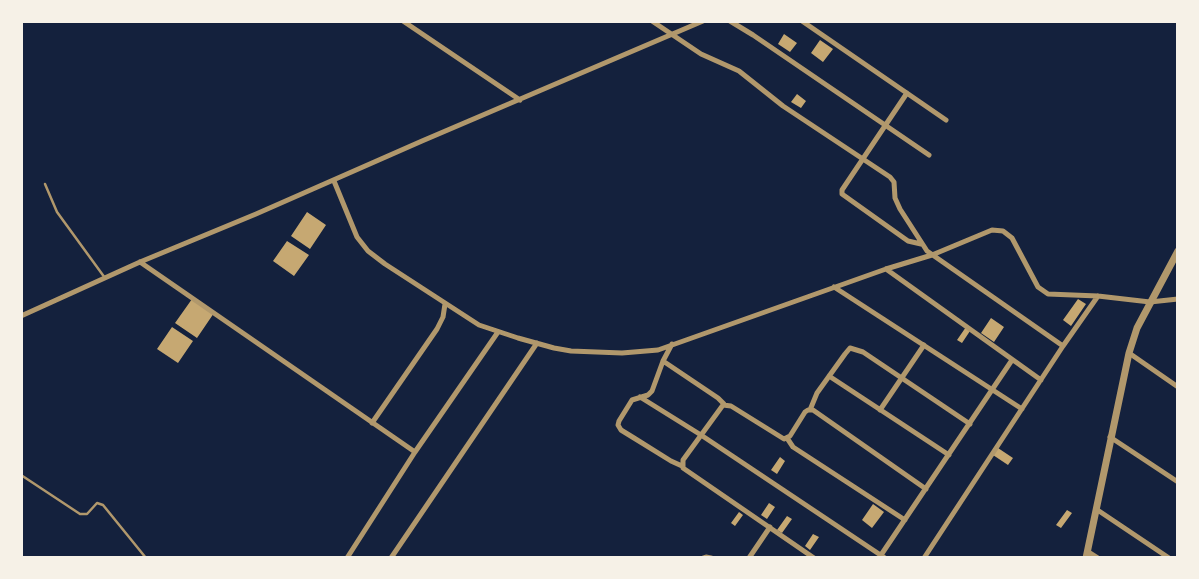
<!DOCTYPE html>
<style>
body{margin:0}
#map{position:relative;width:1199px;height:579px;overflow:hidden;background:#14213d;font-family:Figtree,sans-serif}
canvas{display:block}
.frame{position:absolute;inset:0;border:23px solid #f6f1e7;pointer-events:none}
</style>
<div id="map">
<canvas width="1199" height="579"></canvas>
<div class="frame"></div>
</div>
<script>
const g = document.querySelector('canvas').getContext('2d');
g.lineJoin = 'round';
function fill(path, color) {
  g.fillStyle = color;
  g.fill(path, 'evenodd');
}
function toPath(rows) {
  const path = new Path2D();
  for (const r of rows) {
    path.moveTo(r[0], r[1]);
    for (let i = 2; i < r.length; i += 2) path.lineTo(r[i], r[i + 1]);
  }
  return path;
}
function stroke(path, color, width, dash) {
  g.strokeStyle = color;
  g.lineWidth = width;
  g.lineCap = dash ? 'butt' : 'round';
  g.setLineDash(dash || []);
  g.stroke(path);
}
fill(toPath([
 [784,34,797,43,790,52,778,44],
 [820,40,833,49,823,62,811,53],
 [797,94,806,101,801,108,791,102],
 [307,212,326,225,310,249,291,236],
 [287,241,309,255,294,276,273,261],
 [192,299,214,313,197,338,175,323],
 [1078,299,1086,304,1071,326,1063,320],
 [991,318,1004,327,994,342,981,333],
 [172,327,193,341,178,363,157,349],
 [966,327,970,331,962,343,957,340],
 [998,448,1013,458,1008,465,993,455],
 [780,457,785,461,777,474,771,470],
 [769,503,775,507,767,519,761,515],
 [873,504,884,512,872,528,862,520],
 [1067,510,1072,513,1061,528,1056,525],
 [739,512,743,515,735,526,731,523],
 [787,516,792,519,782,533,777,530],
 [813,534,819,537,810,550,805,546]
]), '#c6a872');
stroke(toPath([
 [45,184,57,212,105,278],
 [21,475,80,514,87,514,97,503,103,505,146,558]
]), '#b1986c', 2.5);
stroke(toPath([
 [403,21,520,100],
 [652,21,701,54,739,71,783,106,890,177,894,182,895,198,900,209,927,251,1063,346],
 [730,21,753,35,929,155],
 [802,21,946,120],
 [907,93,842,190,842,194,908,241,921,244],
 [334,181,357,237,368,251,385,264,479,325,518,338,554,348,571,351,622,353,658,350,886,269,932,255,992,230,1003,231,1012,238,1038,287,1048,294,1098,296,1150,302,1178,299],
 [140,262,415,452],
 [886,269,1041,380],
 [834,287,1022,409],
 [21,316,140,262,256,214,422,141,703,21],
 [672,344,663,361,652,391,648,395,632,400,619,421,618,425,621,430,634,438,671,461,682,466],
 [1129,353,1178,387],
 [663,361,718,398,724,404],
 [829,376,949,455],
 [640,397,701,435,885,558],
 [810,410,817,393,845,354,850,348,863,352,970,424],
 [880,410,924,345],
 [372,423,437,329,443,317,445,304],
 [1110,437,1178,482],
 [787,438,793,447,905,520],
 [1096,509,1169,558],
 [1087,551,1098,558],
 [347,558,415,452,498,332],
 [391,558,537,343],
 [703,558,706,557,711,558],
 [749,558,770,527],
 [814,558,683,468,683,460,723,405,731,406,784,439,790,436,805,412,808,410,813,410,926,489],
 [879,558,1012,360],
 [924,558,1063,346,1098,296]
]), '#b1986c', 5);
stroke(toPath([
 [1086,558,1129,353,1137,328,1178,251]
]), '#b1986c', 7);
</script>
